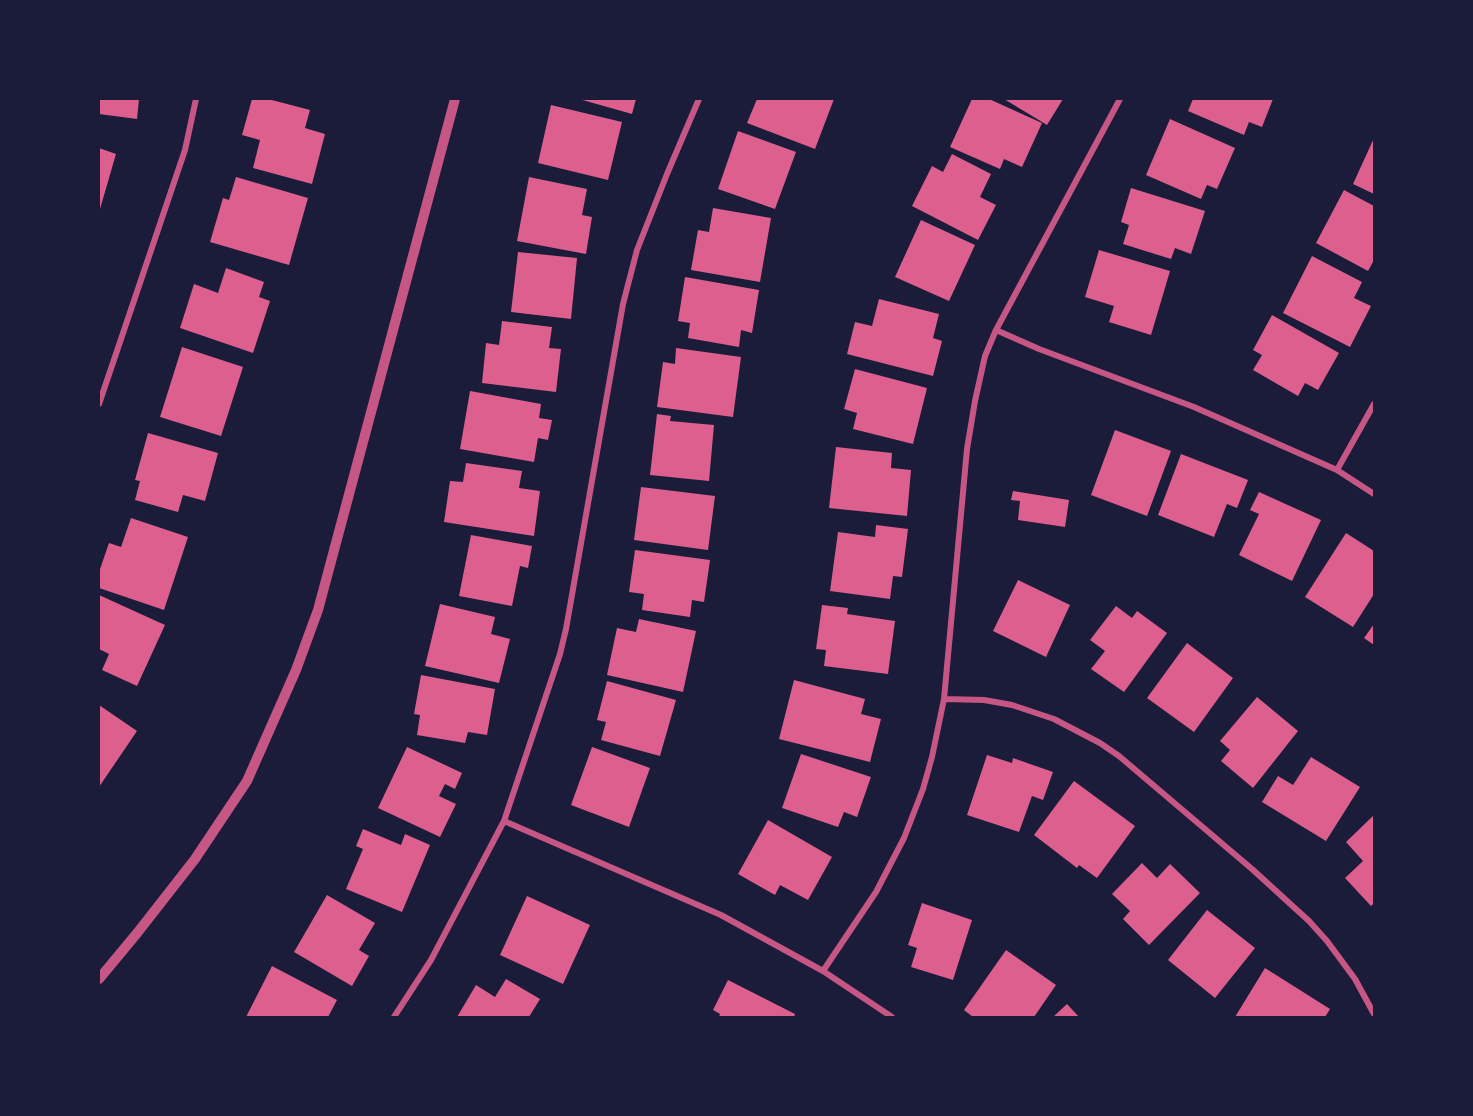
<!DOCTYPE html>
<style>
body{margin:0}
#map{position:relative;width:1473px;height:1116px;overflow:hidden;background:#1b1b3a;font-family:Signika,sans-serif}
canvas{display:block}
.frame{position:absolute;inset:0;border:100px solid #1b1b3a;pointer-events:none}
</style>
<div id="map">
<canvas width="1473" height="1116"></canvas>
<div class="frame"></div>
</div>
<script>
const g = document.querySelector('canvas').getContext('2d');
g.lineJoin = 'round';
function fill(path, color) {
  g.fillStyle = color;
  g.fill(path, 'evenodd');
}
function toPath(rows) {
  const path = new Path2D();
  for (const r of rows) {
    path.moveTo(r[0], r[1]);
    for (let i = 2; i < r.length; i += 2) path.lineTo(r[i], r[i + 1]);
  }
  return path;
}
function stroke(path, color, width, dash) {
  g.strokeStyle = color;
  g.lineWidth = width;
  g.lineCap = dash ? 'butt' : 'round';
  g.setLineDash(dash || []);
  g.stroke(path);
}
fill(toPath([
 [99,99,139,99,137,119,99,114],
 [252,99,268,99,310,110,305,128,325,134,312,184,253,168,260,140,242,135],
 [579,99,636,99,632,114],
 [757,99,834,99,815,149,747,123],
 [972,99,989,99,1042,123,1022,167,1004,159,1000,169,950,147],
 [1004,99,1063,99,1047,125],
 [1193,99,1273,99,1262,127,1249,122,1244,135,1188,111],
 [551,105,622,122,608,180,538,163],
 [1170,119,1235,148,1217,189,1207,185,1201,199,1146,175],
 [738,131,796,152,775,209,718,189],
 [1374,138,1374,194,1353,184],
 [99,148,116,154,100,209,99,209],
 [952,154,991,174,980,197,996,205,978,240,912,206,932,166,943,172],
 [236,177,308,198,289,265,210,242,223,198,229,200],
 [529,177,587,189,582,215,592,217,586,254,517,241],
 [1131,188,1205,211,1191,254,1175,248,1171,259,1123,244,1129,225,1121,222],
 [1344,190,1374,206,1374,260,1368,271,1316,243],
 [713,208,771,218,760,282,691,270,698,230,709,232],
 [921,220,975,245,949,301,895,277],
 [1099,250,1170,271,1151,335,1109,322,1114,306,1085,297],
 [518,252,577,258,571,319,511,312],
 [1312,256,1362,282,1354,298,1371,306,1350,347,1283,313],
 [226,268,264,282,259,297,270,301,253,353,180,328,194,284,218,293],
 [685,277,759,290,752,333,741,330,739,347,688,338,690,323,678,321],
 [879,299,939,314,933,338,942,341,933,376,847,354,855,322,872,326],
 [1272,315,1339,353,1318,390,1305,383,1298,396,1253,370,1262,355,1253,350],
 [502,321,552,327,549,348,561,349,556,392,482,383,486,343,499,345],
 [182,347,243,367,221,436,160,417],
 [676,348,741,357,733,417,657,407,663,362,675,364],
 [855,369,927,388,913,444,853,429,857,413,844,409],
 [470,391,541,404,539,418,552,420,548,440,538,438,534,462,460,449],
 [657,414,671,416,670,421,714,425,709,481,650,475],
 [1115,430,1171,451,1147,516,1091,495],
 [148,433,218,453,205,501,183,495,178,512,135,500,140,481,135,480],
 [836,447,892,453,891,468,911,470,907,516,829,508],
 [1181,454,1248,480,1237,508,1227,504,1214,537,1158,515],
 [466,463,522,471,519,488,540,491,534,536,444,522,450,481,463,482],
 [641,487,715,496,708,550,634,540],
 [1013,491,1069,500,1065,527,1018,520,1020,501,1011,500],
 [1259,492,1321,520,1292,581,1239,555,1259,514,1250,510],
 [131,518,188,537,164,610,99,588,99,572,109,543,121,547],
 [876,525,908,529,902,577,893,576,890,599,830,591,838,532,875,537],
 [1346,533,1374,551,1374,594,1353,627,1305,597],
 [471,535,532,546,528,568,520,566,512,606,459,596],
 [635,550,710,560,704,602,692,600,690,617,642,610,644,594,629,592],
 [1018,580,1070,605,1046,657,993,631],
 [99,595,165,625,137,686,102,670,109,654,99,649],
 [440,604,495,617,491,634,510,639,499,683,425,666],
 [822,605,848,608,847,614,895,621,888,674,824,666,826,650,816,649],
 [1116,606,1132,618,1137,611,1167,633,1124,692,1091,669,1105,651,1090,640],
 [639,619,696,631,683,692,607,675,617,628,636,632],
 [1374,624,1374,645,1364,638],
 [1187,643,1233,678,1194,732,1147,698],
 [421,675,495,689,487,735,468,732,465,743,417,735,420,715,414,714],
 [794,680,865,699,861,714,881,719,870,762,779,739],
 [607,681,676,700,660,756,601,740,606,722,597,720],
 [1257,697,1298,731,1253,788,1221,761,1230,750,1220,741],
 [99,705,137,731,99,787],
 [407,747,462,773,455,789,445,784,439,796,456,804,440,837,378,808],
 [592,747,650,768,629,827,571,805],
 [801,754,871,777,857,817,844,812,838,827,782,808],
 [987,755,1012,763,1013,758,1053,772,1043,800,1032,796,1019,832,967,815],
 [1311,757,1360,787,1326,841,1262,802,1278,776,1293,785],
 [1074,781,1135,826,1097,878,1079,865,1077,868,1034,835],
 [1374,815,1374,903,1371,906,1345,878,1363,861,1346,842],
 [768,820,832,857,808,900,780,885,775,895,738,874],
 [363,829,401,845,405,834,430,845,402,912,346,889,363,849,356,846],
 [1142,863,1157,878,1170,864,1200,893,1149,945,1123,919,1130,911,1112,894],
 [327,895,375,923,359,950,369,956,352,986,294,952],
 [527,896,590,925,563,984,500,955],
 [922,903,972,920,953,980,911,967,917,948,908,945],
 [1207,910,1255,948,1215,998,1168,960],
 [1006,950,1056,985,1034,1017,973,1017,964,1010],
 [272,966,337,1000,328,1017,246,1017],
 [1265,968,1330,1009,1325,1017,1235,1017],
 [506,979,540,999,529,1017,457,1017,476,985,495,997],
 [728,980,795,1014,794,1017,719,1017,720,1014,713,1010],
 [1067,1004,1079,1017,1053,1017]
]), '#dd5f8e');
stroke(toPath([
 [996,330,1039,349,1194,407,1337,470,1374,494],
 [99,404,185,150,196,99],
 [1337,470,1374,404],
 [944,699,984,700,1012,705,1054,719,1100,743,1119,756,1252,869,1309,921,1327,941,1355,979,1374,1014],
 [504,821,721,915,823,971,892,1017],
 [823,971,876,892,904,838,923,789,932,757,944,699,967,449,975,401,985,356,996,330,1120,99],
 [394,1017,431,960,504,821,560,654,566,629,623,304,637,250,667,174,699,99]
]), '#c65784', 6);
stroke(toPath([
 [99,979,138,932,195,859,247,781,296,670,318,610,455,99]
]), '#c65784', 10);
</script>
